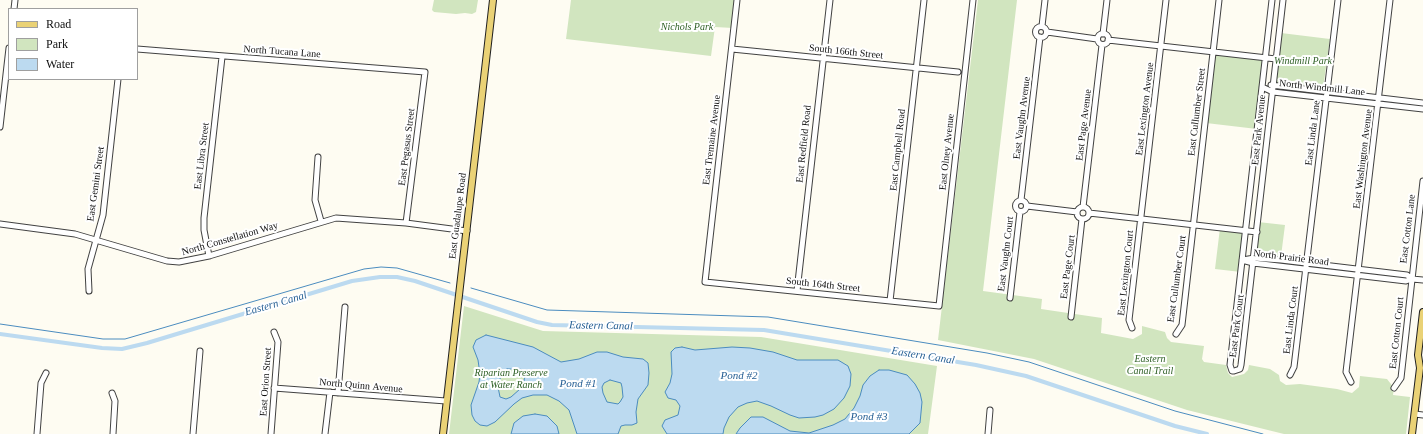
<!DOCTYPE html>
<style>
body{margin:0}
#map{position:relative;width:1423px;height:434px;overflow:hidden;background:#fefcf2;font-family:"Times New Roman",serif}
canvas{display:block}
.legend{position:absolute;left:8px;top:8px;width:130px;height:72px;box-sizing:border-box;background:#fff;border:1px solid #9f9f9f;margin:0;padding:5px 7px;list-style:none;font-size:12px;color:#0f0f0f}
.legend li{display:flex;align-items:center;gap:8px;height:20px}
.legend b{width:20px;border:1px solid #9f9f9f}
</style>
<div id="map">
<canvas width="1423" height="434"></canvas>
<ul class="legend">
<li><b style="height:5px;background:#ead276"></b>Road</li>
<li><b style="height:11px;background:#d1e5bf"></b>Park</li>
<li><b style="height:11px;background:#bcdaf0"></b>Water</li>
</ul>
</div>
<script>
const g = document.querySelector('canvas').getContext('2d');
g.lineJoin = 'round';
function fill(path, color) {
  g.fillStyle = color;
  g.fill(path, 'evenodd');
}
function toPath(rows) {
  const path = new Path2D();
  for (const r of rows) {
    if (r.length === 3) {
      path.moveTo(r[0] + r[2], r[1]);
      path.arc(r[0], r[1], r[2], 0, 2 * Math.PI);
      continue;
    }
    path.moveTo(r[0], r[1]);
    for (let i = 2; i < r.length; i += 2) path.lineTo(r[i], r[i + 1]);
  }
  return path;
}
function stroke(path, color, width, dash) {
  g.strokeStyle = color;
  g.lineWidth = width;
  g.lineCap = dash ? 'butt' : 'round';
  g.setLineDash(dash || []);
  g.stroke(path);
}
function label(font, color, halo, rows, align = 'center') {
  g.font = font + ' "Times New Roman",serif';
  g.lineWidth = 4;
  g.setLineDash([]);
  g.textBaseline = 'middle';
  g.strokeStyle = halo;
  g.fillStyle = color;
  for (const [text, x, y, turn = 0] of rows) {
    g.save();
    g.translate(x, y);
    g.rotate((+turn || 0) * Math.PI / 180);
    g.textAlign = isNaN(turn) ? turn : align;
    if (halo) g.strokeText(text, 0, 0);
    g.fillText(text, 0, 0);
    g.restore();
  }
}
fill(toPath([
 [434,0,478,0,476,12,472,14,465,13,456,14,434,12,432,10],
 [571,0,737,0,733,28,715,27,711,56,566,39],
 [978,0,1017,0,983,291,1042,299,1041,309,1102,318,1101,333,1133,339,1142,334,1142,326,1165,332,1167,338,1171,342,1204,346,1202,359,1204,362,1226,365,1228,373,1232,377,1244,374,1248,370,1249,365,1270,369,1279,375,1280,381,1286,385,1300,384,1337,389,1352,393,1359,387,1360,376,1387,379,1394,388,1393,395,1410,397,1406,434,1284,434,1187,410,1034,359,938,340],
 [1281,33,1330,39,1323,88,1322,89,1277,84,1276,83],
 [1213,52,1266,58,1257,129,1206,123],
 [1258,222,1285,225,1280,264,1253,261],
 [1220,228,1245,231,1241,272,1215,269],
 [464,306,543,331,761,337,937,366,928,434,449,434]
]), '#d1e5bf');
const water = toPath([
 [486,335,533,347,561,362,579,359,597,352,607,352,623,357,643,359,648,363,649,373,648,385,638,399,636,412,637,423,632,425,625,425,621,426,618,434,577,434,569,410,559,401,547,395,533,395,522,398,514,404,495,422,487,426,480,425,475,421,472,415,471,405,479,382,480,374,478,360,473,347,476,340,486,335],
 [507,369,519,369,523,370,525,374,524,381,520,389,511,397,506,399,500,397,498,387,501,375,504,371,507,369],
 [610,380,621,383,622,387,623,397,620,402,618,404,607,402,603,393,602,387,604,383,610,380],
 [682,347,695,350,732,347,750,348,773,352,797,360,838,360,848,366,851,374,850,386,844,398,834,409,823,415,815,417,799,418,790,415,771,406,757,401,747,403,738,407,729,417,724,428,723,434,667,434,662,426,665,420,678,415,680,406,676,400,668,398,665,392,670,383,672,374,671,352,675,348,682,347],
 [879,370,889,370,907,375,915,384,920,393,922,402,920,423,909,434,736,434,740,428,751,417,763,417,790,431,809,433,833,425,845,419,854,408,860,396,863,385,870,376,879,370],
 [535,414,547,416,557,426,559,434,511,434,514,423,523,416,535,414]
]);
fill(water, '#bcdaf0');
stroke(water, '#4b8cbf', 1);
stroke(toPath([
 [471,288,547,310,768,317,987,353,1029,362,1175,411,1263,434],
 [0,324,103,339,125,339,364,269,381,267,397,268,450,283]
]), '#4b8cbf', 1);
stroke(toPath([
 [0,334,102,348,122,349,147,343,352,281,380,277,397,277,415,281,537,322,552,325,764,330,976,365,1026,376,1175,426,1207,434]
]), '#bcdaf0', 4);
const minor = toPath([
 [737,0,705,282,939,306,973,0],
 [1272,0,1230,365,1232,371,1234,371,1240,369,1241,365,1283,0],
 [14,9,15,0],
 [1042,26,1045,0],
 [1041,32,5.5],
 [1047,32,1097,39],
 [1103,39,5.5],
 [1103,34,1107,0],
 [1108,40,1276,59],
 [137,49,425,72,406,223],
 [732,49,958,72],
 [1271,85,1423,103],
 [1262,87,1273,92,1423,109],
 [0,127,9,48],
 [318,157,315,200,321,221],
 [1021,200,1040,37],
 [1021,206,5.5],
 [1027,206,1077,212],
 [1083,207,1102,45],
 [1083,213,6],
 [1089,213,1257,232],
 [0,224,75,234,167,261,179,262,209,256,336,218,406,223,467,231],
 [209,256,204,230,204,218,222,57],
 [1242,260,1253,263,1406,281,1412,279,1423,280],
 [1243,260,1254,258,1281,260,1407,275,1412,279],
 [89,291,88,269,103,215,118,79],
 [797,291,830,0],
 [1010,298,1020,212],
 [890,301,924,0],
 [1071,317,1082,219],
 [1132,328,1129,320,1166,0],
 [1176,334,1182,325,1219,0],
 [1290,375,1294,367,1338,0],
 [1351,382,1346,372,1390,0],
 [274,388,446,401],
 [1394,388,1401,378,1423,181],
 [112,393,115,401,113,434],
 [338,393,345,307],
 [1415,414,1423,415],
 [37,434,41,383,46,373],
 [193,434,200,351],
 [271,434,278,342,274,332],
 [325,434,330,392],
 [988,434,990,410]
]);
const major = toPath([
 [443,434,493,0],
 [1412,434,1420,368,1418,355,1423,312]
]);
stroke(minor, '#424242', 7);
stroke(major, '#202020', 8);
stroke(minor, '#fff', 5);
stroke(major, '#ead276', 6);
label('italic 10px', '#2f6026', '#fff', [
 ["Nichols Park",687,27],
 ["Windmill Park",1303,61],
 ["Eastern",1150,359],
 ["Canal Trail",1150,371],
 ["Riparian Preserve",511,373],
 ["at Water Ranch",511,385]
]);
label('10px', '#0f0f0f', '#fff', [
 ["North Tucana Lane",282,52,4],
 ["South 166th Street",846,52,6],
 ["North Windmill Lane",1322,88,6],
 ["East Lexington Avenue",1145,109,-83],
 ["East Cullumber Street",1197,112,-83],
 ["East Vaughn Avenue",1022,118,-83],
 ["East Page Avenue",1084,125,-83],
 ["East Park Avenue",1259,130,-84],
 ["East Linda Lane",1313,133,-83],
 ["East Tremaine Avenue",712,140,-83],
 ["East Redfield Road",804,144,-84],
 ["East Pegasus Street",407,147,-83],
 ["East Campbell Road",898,150,-84],
 ["East Olney Avenue",947,152,-84],
 ["East Libra Street",202,156,-83],
 ["East Washington Avenue",1363,159,-83],
 ["East Gemini Street",96,184,-82],
 ["East Guadalupe Road",458,216,-83],
 ["East Cotton Lane",1408,229,-83],
 ["North Constellation Way",230,239,-16],
 ["East Vaughn Court",1006,254,-83],
 ["North Prairie Road",1291,258,7],
 ["East Page Court",1068,267,-83],
 ["East Lexington Court",1126,273,-84],
 ["East Cullumber Court",1177,279,-82],
 ["South 164th Street",823,285,6],
 ["East Linda Court",1291,320,-83],
 ["East Park Court",1237,326,-83],
 ["East Cotton Court",1397,333,-84],
 ["East Orion Street",266,382,-86],
 ["North Quinn Avenue",361,386,5]
]);
label('italic 11px', '#255f94', '#fff', [
 ["Eastern Canal",276,304,-16],
 ["Eastern Canal",601,326,1],
 ["Eastern Canal",923,356,9],
 ["Pond #2",739,376],
 ["Pond #1",578,384],
 ["Pond #3",869,417]
]);
</script>
